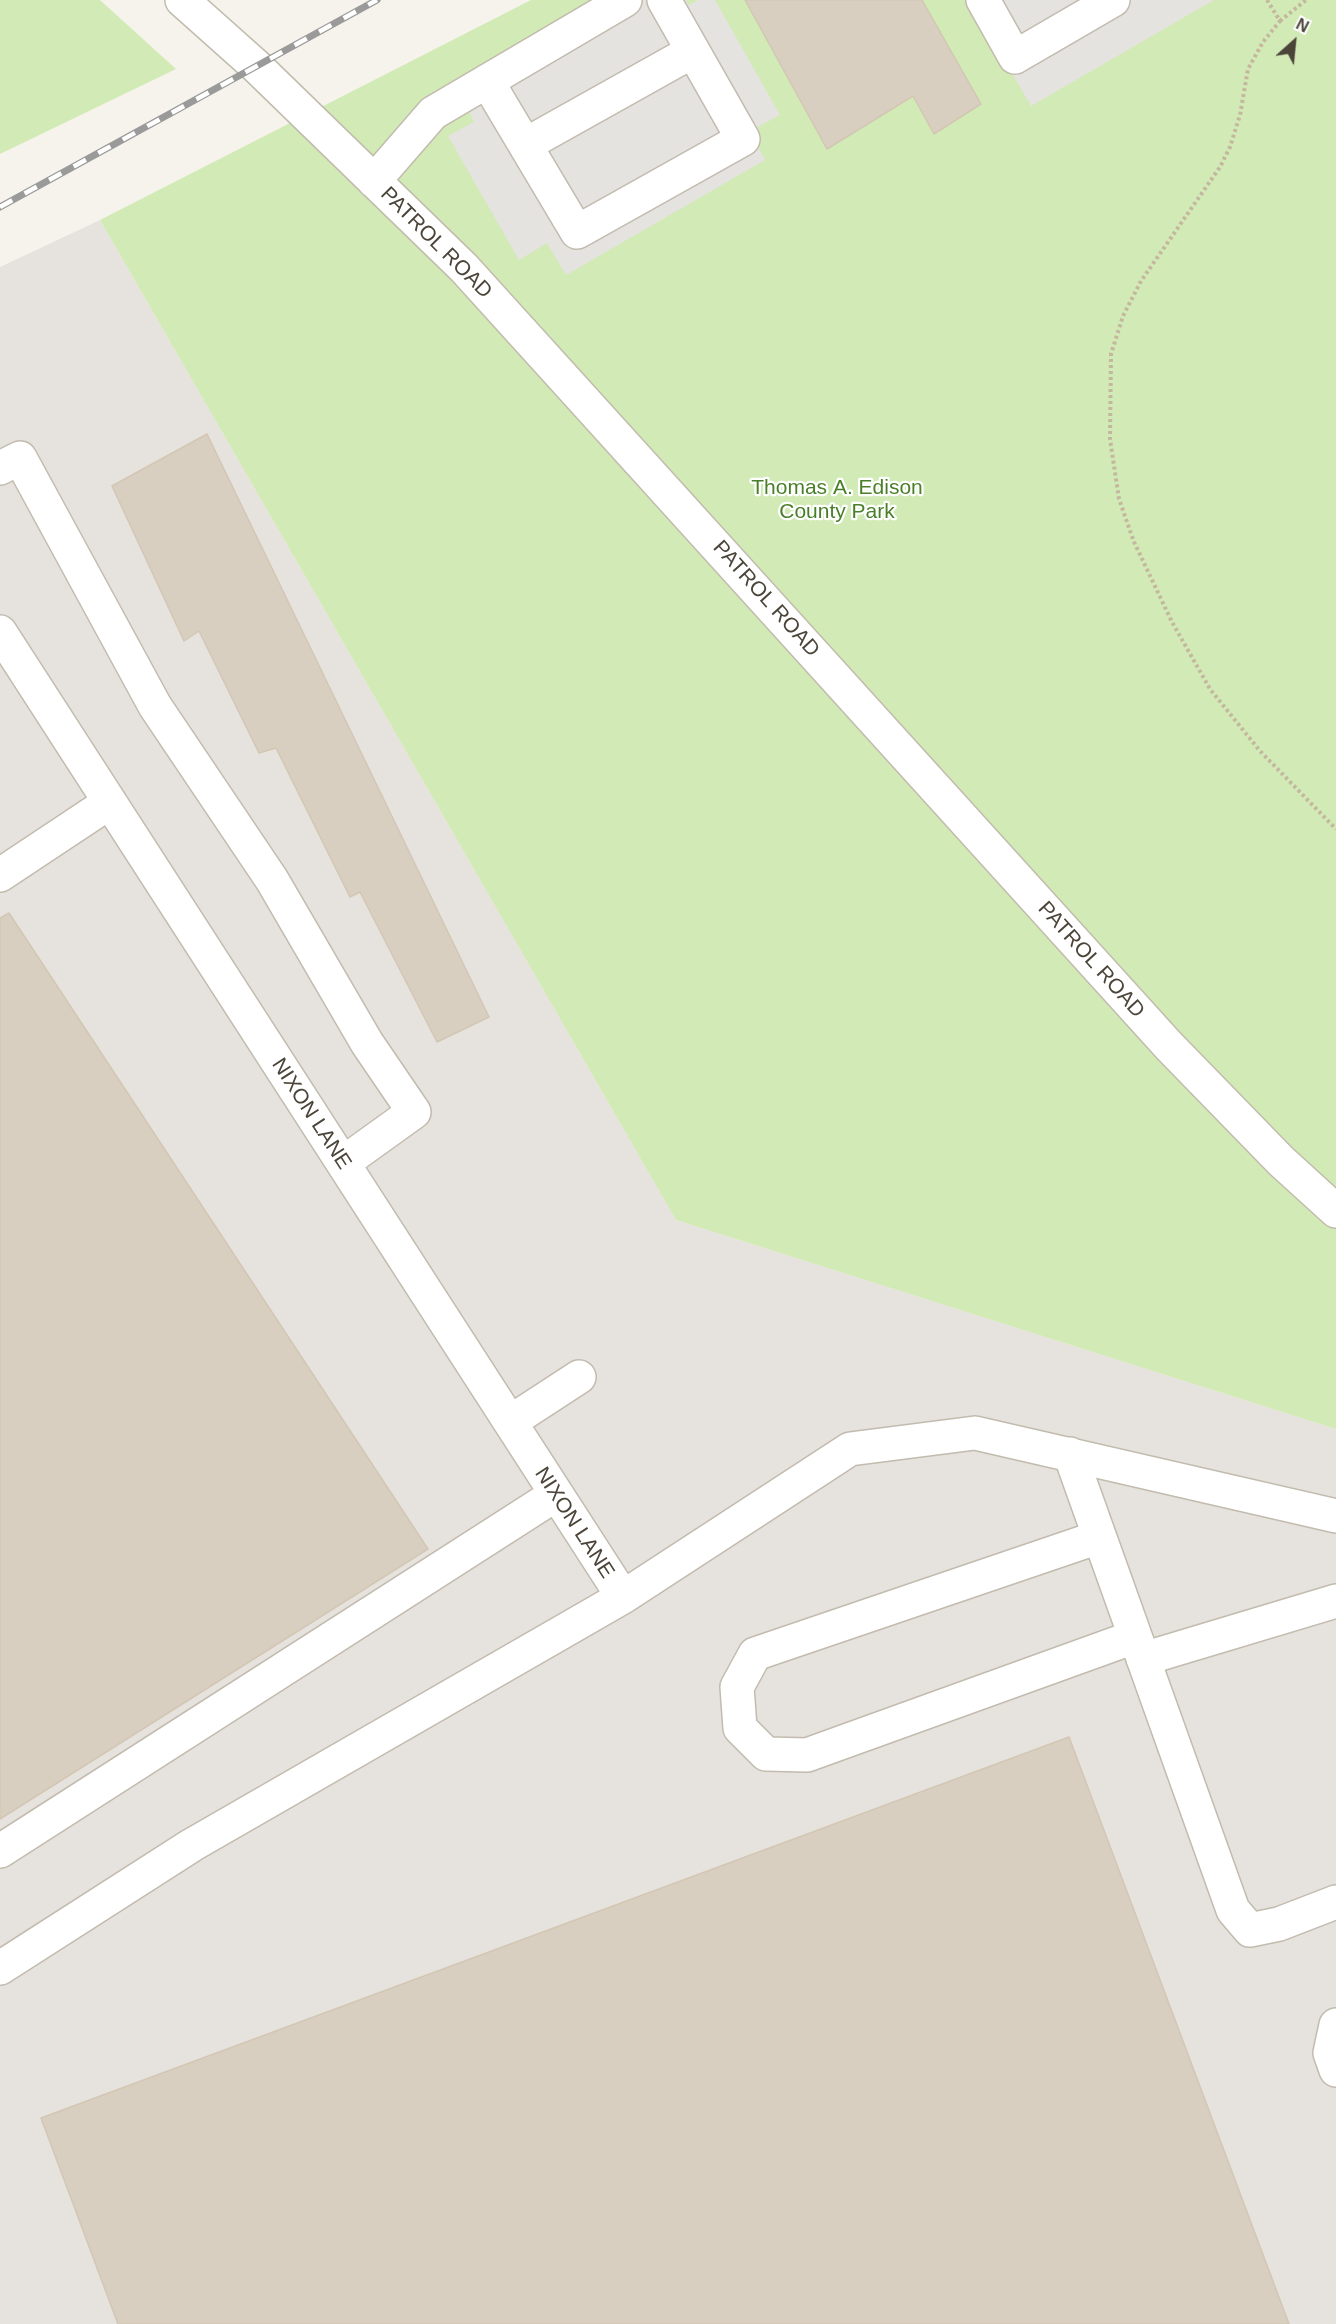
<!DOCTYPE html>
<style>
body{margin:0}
#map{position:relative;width:1336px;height:2324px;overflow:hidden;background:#f6f3ec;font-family:Arial,sans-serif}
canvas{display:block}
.north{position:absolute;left:1264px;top:12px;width:60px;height:60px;-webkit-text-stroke:4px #fff;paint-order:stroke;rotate:27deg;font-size:16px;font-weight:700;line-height:24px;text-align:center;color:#4b4439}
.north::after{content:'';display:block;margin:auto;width:21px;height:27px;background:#4b4439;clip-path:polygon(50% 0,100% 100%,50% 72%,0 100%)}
</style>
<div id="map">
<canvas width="1336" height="2324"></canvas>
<div class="north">N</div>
</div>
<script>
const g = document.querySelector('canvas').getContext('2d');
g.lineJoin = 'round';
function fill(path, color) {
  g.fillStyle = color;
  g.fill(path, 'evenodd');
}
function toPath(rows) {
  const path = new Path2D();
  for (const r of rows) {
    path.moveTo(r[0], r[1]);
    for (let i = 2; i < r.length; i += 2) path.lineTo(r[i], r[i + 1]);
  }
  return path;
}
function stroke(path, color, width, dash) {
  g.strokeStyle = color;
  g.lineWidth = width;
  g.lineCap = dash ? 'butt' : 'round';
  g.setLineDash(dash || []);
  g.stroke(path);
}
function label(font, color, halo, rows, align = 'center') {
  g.font = font + ' Arial,sans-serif';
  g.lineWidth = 4.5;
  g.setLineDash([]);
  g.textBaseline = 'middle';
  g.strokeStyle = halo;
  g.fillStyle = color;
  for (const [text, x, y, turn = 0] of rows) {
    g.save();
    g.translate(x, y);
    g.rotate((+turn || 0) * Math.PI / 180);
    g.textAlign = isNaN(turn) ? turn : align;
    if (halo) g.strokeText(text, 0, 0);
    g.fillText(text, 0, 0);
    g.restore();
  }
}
fill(toPath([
 [100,220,676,1220,1336,1429,1336,2324,0,2324,0,267]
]), '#e6e2dd');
fill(toPath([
 [0,0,100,0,176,69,0,154],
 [531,0,1336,0,1336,1429,676,1220,100,220]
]), '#d2eab5');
fill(toPath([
 [640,0,686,0,689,5,698,0,715,0,780,115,750,131,765,160,566,275,547,243,519,260,448,136,474,122,462,97],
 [970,0,1214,0,1031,106]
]), '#e5e3e0');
const building = toPath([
 [745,0,922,0,981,104,934,134,913,96,827,149,745,0],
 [207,434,489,1017,437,1042,360,892,350,897,276,748,259,753,199,631,184,641,112,486,207,434],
 [9,913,428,1549,0,1819,0,918,9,913],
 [1069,1737,1289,2324,118,2324,41,2118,1069,1737]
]);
fill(building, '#d8cfc1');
stroke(building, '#d3c7b4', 1.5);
const minor = toPath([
 [182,0,256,66,464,268,1169,1046,1281,1161,1336,1211],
 [983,0,1015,57,1113,0],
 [487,81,577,232,743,139,664,0],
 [525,145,693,51],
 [374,181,433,113,625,0],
 [0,468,20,458,155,706,272,880,367,1043,414,1112,343,1163],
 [0,632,623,1597],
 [0,875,110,802],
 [510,1422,579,1377],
 [1070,1454,1233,1910,1250,1930,1279,1924,1336,1902],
 [1099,1537,755,1654,737,1687,740,1728,766,1754,807,1755,1134,1637],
 [1143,1659,1336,1601],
 [0,1851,555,1495],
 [0,1968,192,1845,623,1597,850,1449,975,1433,1336,1516],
 [1336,2025,1330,2053,1336,2070]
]);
stroke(minor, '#c2bbae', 36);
stroke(toPath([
 [1267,0,1280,21,1263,42,1248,69,1240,115,1230,147,1220,167,1141,281,1123,316,1111,354,1110,439,1119,499,1134,542,1172,622,1210,689,1260,751,1336,829],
 [1280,21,1306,0]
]), '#c4b79f', 4, [3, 3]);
stroke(minor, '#fff', 33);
const rail = toPath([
 [0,207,377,0]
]);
stroke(rail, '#9a9a9a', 7);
stroke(rail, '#fff', 4.5, [14]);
label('21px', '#4b4439', '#fff', [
 ["PATROL ROAD",436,243,45],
 ["PATROL ROAD",766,599,48],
 ["PATROL ROAD",1091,960,48],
 ["NIXON LANE",311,1114,57],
 ["NIXON LANE",574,1523,57]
]);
label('21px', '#4a7f2a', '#fff', [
 ["Thomas A. Edison",837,488],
 ["County Park",837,512]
]);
</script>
